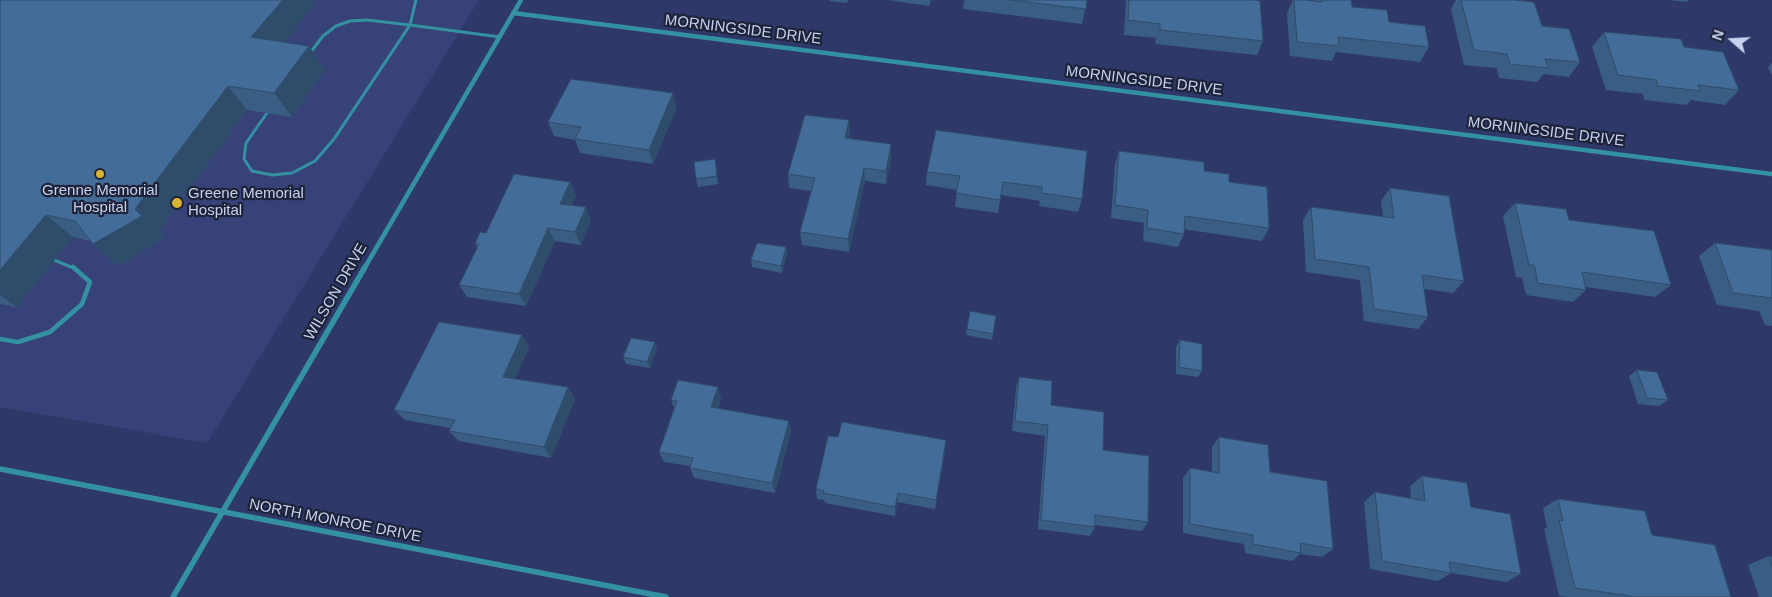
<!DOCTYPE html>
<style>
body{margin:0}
#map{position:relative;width:1772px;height:597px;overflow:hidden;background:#2e3969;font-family:Helvetica,sans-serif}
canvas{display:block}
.north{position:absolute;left:1707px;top:15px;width:50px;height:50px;-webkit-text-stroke:4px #1d2339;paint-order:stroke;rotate:289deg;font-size:14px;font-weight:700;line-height:20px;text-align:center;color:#c7d1ee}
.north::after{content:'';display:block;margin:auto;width:18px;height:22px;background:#c7d1ee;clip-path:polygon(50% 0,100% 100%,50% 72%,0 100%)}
</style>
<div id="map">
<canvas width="1772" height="597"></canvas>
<div class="north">N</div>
</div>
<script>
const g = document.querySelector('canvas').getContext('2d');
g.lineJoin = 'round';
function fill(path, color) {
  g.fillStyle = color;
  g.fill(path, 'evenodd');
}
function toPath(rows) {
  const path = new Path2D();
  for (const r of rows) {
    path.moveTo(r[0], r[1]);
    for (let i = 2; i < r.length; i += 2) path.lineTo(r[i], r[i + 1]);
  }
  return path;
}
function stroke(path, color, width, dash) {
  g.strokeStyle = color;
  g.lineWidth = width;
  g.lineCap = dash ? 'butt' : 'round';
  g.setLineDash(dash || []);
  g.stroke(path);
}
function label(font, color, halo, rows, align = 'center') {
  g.font = font + ' Helvetica,sans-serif';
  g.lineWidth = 4.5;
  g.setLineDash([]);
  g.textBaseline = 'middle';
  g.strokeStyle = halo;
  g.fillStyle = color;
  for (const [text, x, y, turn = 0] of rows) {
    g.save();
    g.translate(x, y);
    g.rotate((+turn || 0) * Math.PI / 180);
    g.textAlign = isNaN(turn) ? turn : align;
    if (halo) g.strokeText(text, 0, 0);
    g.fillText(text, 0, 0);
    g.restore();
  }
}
fill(toPath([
 [0,0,479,0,207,443,0,407]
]), '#364278');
stroke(toPath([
 [416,0,410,25,500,37],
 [267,113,246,143,244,159,252,171,272,175,292,173,315,161,334,139,410,25,367,20,350,21,336,26,323,36,310,53],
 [54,260,76,269]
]), '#3491a2', 3);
stroke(toPath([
 [0,339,18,342,50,332,82,304,90,282,73,267]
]), '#3491a2', 4.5);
stroke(toPath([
 [513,13,1772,174],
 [364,269,521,0]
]), '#3491a2', 4.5);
stroke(toPath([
 [0,469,666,597],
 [173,597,365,267]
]), '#3491a2', 5.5);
fill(toPath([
 [0,0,315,4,284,42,309,46,325,70,292,117,247,110,159,231,165,238,118,266,90,241,73,237,17,307,0,304],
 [830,0,848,0,847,3,830,1],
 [887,0,931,0,929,6],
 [964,0,1087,0,1082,24,963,9],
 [1126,0,1254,0,1263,41,1257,55,1155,44,1156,38,1124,35],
 [1293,0,1314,1,1314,0,1351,0,1352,7,1389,22,1429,47,1420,62,1336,52,1332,61,1290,56,1287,13],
 [1456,0,1515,0,1542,26,1580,62,1569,77,1544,74,1537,82,1499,78,1497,68,1464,65,1451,9],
 [1668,0,1689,0,1687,2],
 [1604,32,1684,47,1739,90,1725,105,1691,100,1687,105,1644,100,1643,94,1606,90,1592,47],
 [1772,63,1772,75,1768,67],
 [677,107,653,164,580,153,575,140,554,136,548,122],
 [849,120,850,134,849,138,891,158,886,184,865,181,849,252,802,245,800,232,811,191,789,188,788,174],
 [936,130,1082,199,1078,212,1039,206,1040,201,1001,195,998,213,955,207,957,190,926,185,927,172],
 [1119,151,1204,171,1229,182,1269,228,1262,241,1184,229,1184,234,1178,247,1143,241,1144,223,1111,218,1115,164],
 [716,166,718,184,698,187,696,179],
 [570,182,576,195,571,206,591,221,581,245,555,241,526,306,467,297,459,285,477,248,475,244,486,233],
 [1390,188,1464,281,1453,293,1424,289,1428,317,1418,329,1364,321,1360,280,1306,272,1303,220,1311,207,1383,217,1381,201],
 [1515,203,1671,285,1655,297,1586,287,1586,290,1573,302,1526,295,1522,278,1516,277,1503,216],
 [1715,243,1772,250,1772,326,1765,325,1759,311,1717,305,1699,256],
 [786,247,787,254,782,273,752,267,751,260],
 [970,311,996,316,992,340,966,335],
 [522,335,529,347,515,379,568,387,575,399,551,458,459,441,449,431,451,428,405,420,394,410],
 [1180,340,1202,371,1198,377,1176,374,1176,347],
 [657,348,650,368,626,364,623,357],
 [1637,370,1668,400,1659,406,1638,404,1629,376],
 [1019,377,1103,450,1148,522,1142,531,1095,525,1095,527,1090,536,1038,529,1045,436,1012,431,1016,388],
 [721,398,718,408,791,431,775,493,694,478,690,468,690,466,664,462,659,452,674,408,671,400],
 [1219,437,1270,472,1333,549,1322,557,1300,554,1292,561,1245,553,1244,544,1183,533,1183,478,1190,468,1212,472,1212,447],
 [945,451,935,509,897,502,895,516,825,503,824,500,817,499,816,489],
 [1422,476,1471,507,1521,574,1506,582,1451,573,1438,581,1370,569,1364,502,1375,492,1411,499,1410,486],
 [1558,499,1652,535,1731,597,1568,597,1559,596,1544,529,1547,527,1543,508],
 [1769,556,1772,557,1772,597,1759,597,1748,565]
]), '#3a5d83');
fill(toPath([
 [283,0,313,0,315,4,269,62,251,37],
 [309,46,325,70,292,117,274,93],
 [228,86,247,110,159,231,165,238,118,266,93,244,135,209],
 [673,93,677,107,653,164,649,150],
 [849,120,850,134,845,152,845,138],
 [891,144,891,158,886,184,886,171],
 [864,168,865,181,849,252,848,239],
 [570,182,576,195,566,217,560,204],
 [586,207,591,221,581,245,575,232],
 [46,215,73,237,17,307,0,295,0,270],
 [548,228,555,241,526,306,519,294],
 [786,247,787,254,782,273,781,266],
 [522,335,529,347,511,388,503,377],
 [655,342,657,348,650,368,647,362],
 [568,387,575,399,551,458,544,447],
 [718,387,721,398,715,418,711,407],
 [789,421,791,431,775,493,772,483],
 [898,493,897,502,895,516,895,507]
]), '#2f4c6a');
const building = toPath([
 [0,0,283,0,251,37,309,46,274,93,228,86,135,209,142,216,93,244,75,221,46,215,0,270,0,0],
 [1010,0,1087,0,1086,9,1010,0],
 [1129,0,1254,0,1260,1,1263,41,1160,30,1160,24,1128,20,1129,0],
 [1294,0,1306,0,1322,2,1322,0,1351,0,1352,7,1387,10,1389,22,1425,26,1429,47,1338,37,1339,46,1297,42,1294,0],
 [1461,0,1515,0,1534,2,1542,26,1569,29,1580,62,1545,59,1548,68,1510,64,1507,54,1474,50,1461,0],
 [1604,32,1681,39,1684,47,1723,52,1739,90,1698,85,1701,91,1658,86,1656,80,1618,75,1604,32],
 [571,79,673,93,649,150,575,139,581,127,548,122,571,79],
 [805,115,849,120,845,138,891,144,886,171,864,168,848,239,800,232,815,178,788,174,805,115],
 [936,130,1087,151,1082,199,1042,193,1042,187,1003,182,1000,200,956,193,960,176,927,172,936,130],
 [1119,151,1204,162,1204,171,1229,174,1229,182,1267,187,1269,228,1185,216,1184,234,1147,228,1148,210,1115,205,1119,151],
 [715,159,717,176,696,179,694,162,715,159],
 [514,174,570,182,560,204,586,207,575,232,548,228,519,294,459,285,479,244,475,244,480,232,486,233,514,174],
 [1390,188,1449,196,1464,281,1422,275,1428,317,1374,309,1369,267,1315,259,1311,207,1394,218,1390,188],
 [1515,203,1566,209,1569,220,1654,231,1671,285,1582,272,1586,290,1538,283,1534,265,1529,265,1515,203],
 [757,243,786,247,781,266,751,260,757,243],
 [1715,243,1772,250,1772,298,1733,293,1715,243],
 [970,311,996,316,993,334,967,329,970,311],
 [439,322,522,335,503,377,568,387,544,447,449,431,455,420,394,410,439,322],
 [631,338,655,342,647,362,623,357,631,338],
 [1180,340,1202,344,1202,371,1179,367,1180,340],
 [1637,370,1657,372,1668,400,1647,398,1637,370],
 [1019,377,1052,381,1051,405,1104,412,1103,450,1149,456,1148,522,1095,515,1095,527,1041,520,1048,425,1015,421,1019,377],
 [678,380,718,387,711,407,789,421,772,483,690,468,693,458,659,452,677,401,671,400,678,380],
 [842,422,946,440,936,500,898,493,895,507,823,493,824,491,816,489,828,436,838,437,842,422],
 [1219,437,1268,445,1270,472,1327,481,1333,549,1300,543,1301,553,1253,544,1253,535,1190,524,1190,468,1219,473,1219,437],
 [1422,476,1467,483,1471,507,1510,514,1521,574,1449,562,1451,573,1382,561,1375,492,1425,501,1422,476],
 [1558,499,1645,511,1652,535,1715,545,1731,597,1631,597,1631,596,1575,588,1559,520,1563,521,1558,499],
 [1769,556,1772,557,1772,566,1769,556]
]);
fill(building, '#436c98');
stroke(building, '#2f4c6a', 1);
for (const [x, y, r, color] of [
 [100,174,5,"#d9b334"],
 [177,203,6,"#d9b334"]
]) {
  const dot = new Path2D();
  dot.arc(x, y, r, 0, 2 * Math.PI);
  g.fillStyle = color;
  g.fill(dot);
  stroke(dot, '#1d2339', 2);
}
label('15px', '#c7d1ee', '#1d2339', [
 ["MORNINGSIDE DRIVE",743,30,7],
 ["MORNINGSIDE DRIVE",1144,81,7],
 ["MORNINGSIDE DRIVE",1546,132,7],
 ["WILSON DRIVE",336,292,-60],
 ["NORTH MONROE DRIVE",335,521,11]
]);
label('15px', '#c7d1ee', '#1d2339', [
 ["Grenne Memorial",100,191],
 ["Hospital",100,208],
 ["Greene Memorial",188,194,"left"],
 ["Hospital",188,211,"left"]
]);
</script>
